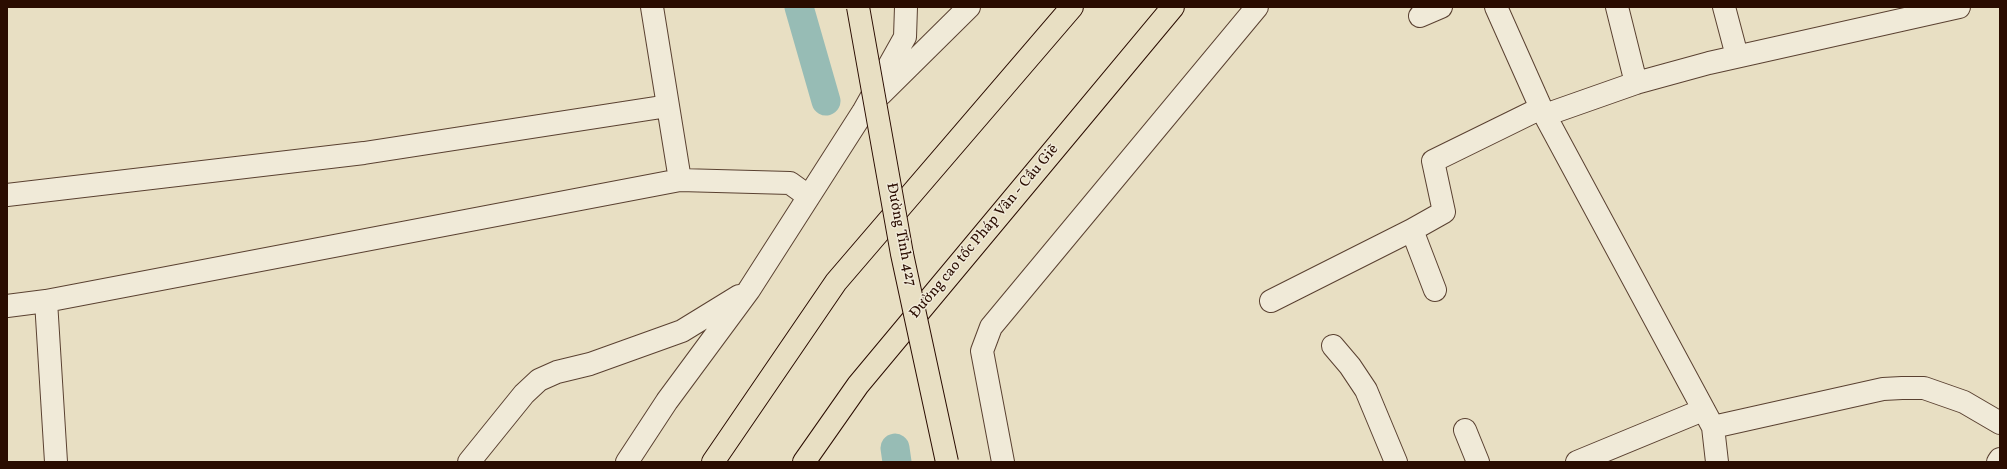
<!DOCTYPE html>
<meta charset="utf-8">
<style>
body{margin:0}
#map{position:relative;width:2007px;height:469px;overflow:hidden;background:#e8dfc3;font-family:Vollkorn,serif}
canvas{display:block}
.frame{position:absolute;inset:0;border:8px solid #2a0c00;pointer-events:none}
</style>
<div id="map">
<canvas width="2007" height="469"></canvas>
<div class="frame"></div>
</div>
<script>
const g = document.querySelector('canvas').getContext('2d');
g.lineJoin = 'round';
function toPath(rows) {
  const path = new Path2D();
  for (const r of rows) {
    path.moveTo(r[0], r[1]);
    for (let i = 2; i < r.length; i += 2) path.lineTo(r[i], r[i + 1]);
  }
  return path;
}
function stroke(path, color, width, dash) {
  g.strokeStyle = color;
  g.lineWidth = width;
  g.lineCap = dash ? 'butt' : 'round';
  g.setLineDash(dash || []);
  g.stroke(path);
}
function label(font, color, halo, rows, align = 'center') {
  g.font = font + ' Vollkorn,serif';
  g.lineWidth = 3;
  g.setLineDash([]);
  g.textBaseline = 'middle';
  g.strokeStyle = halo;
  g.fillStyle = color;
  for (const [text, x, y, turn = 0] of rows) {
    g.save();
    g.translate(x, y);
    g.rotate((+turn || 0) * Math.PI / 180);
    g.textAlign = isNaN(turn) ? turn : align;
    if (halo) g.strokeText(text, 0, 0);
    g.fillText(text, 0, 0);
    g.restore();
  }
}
stroke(toPath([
 [799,7,826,101],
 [895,448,897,462]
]), '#97bcb5', 29);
const minor = toPath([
 [652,7,680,180],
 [1496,7,1541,108,1713,427,1717,462],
 [1617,7,1636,83],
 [1724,7,1737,56],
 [1420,16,1441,7],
 [881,94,969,7],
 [1545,115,1636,83,1709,63,1959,7],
 [7,195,364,153,668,106],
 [1412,230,1435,290],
 [46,301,56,462],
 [1271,301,1412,230,1444,212,1433,161,1541,108],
 [7,306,46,301,680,180,790,183,808,196],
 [1333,346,1350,366,1366,390,1396,462],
 [1713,427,1883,389,1902,388,1924,388,1964,402,2000,423],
 [1465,430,1478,462],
 [469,462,524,394,539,380,557,372,590,364,682,331,739,296],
 [627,462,667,401,749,290,863,112,905,37,906,7],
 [1003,462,982,351,991,327,1257,7],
 [1577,462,1703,410],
 [1998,462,2000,459]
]);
const highway = toPath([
 [713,462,836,282,1072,7],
 [804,462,858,385,1173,7]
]);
stroke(minor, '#5a4131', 24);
stroke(highway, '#2a0c00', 24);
stroke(minor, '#f0ead8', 22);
stroke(highway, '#e8dfc3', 22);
const majorBridge = toPath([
 [858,7,902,254,947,462]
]);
stroke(majorBridge, '#2a0c00', 24, []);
stroke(majorBridge, '#e8dfc3', 22);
label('15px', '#2a0c00', '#f0ead8', [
 ["Đường cao tốc Pháp Vân - Cầu Giẽ",985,232,-50],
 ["Đường Tỉnh 427",900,235,79]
]);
</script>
